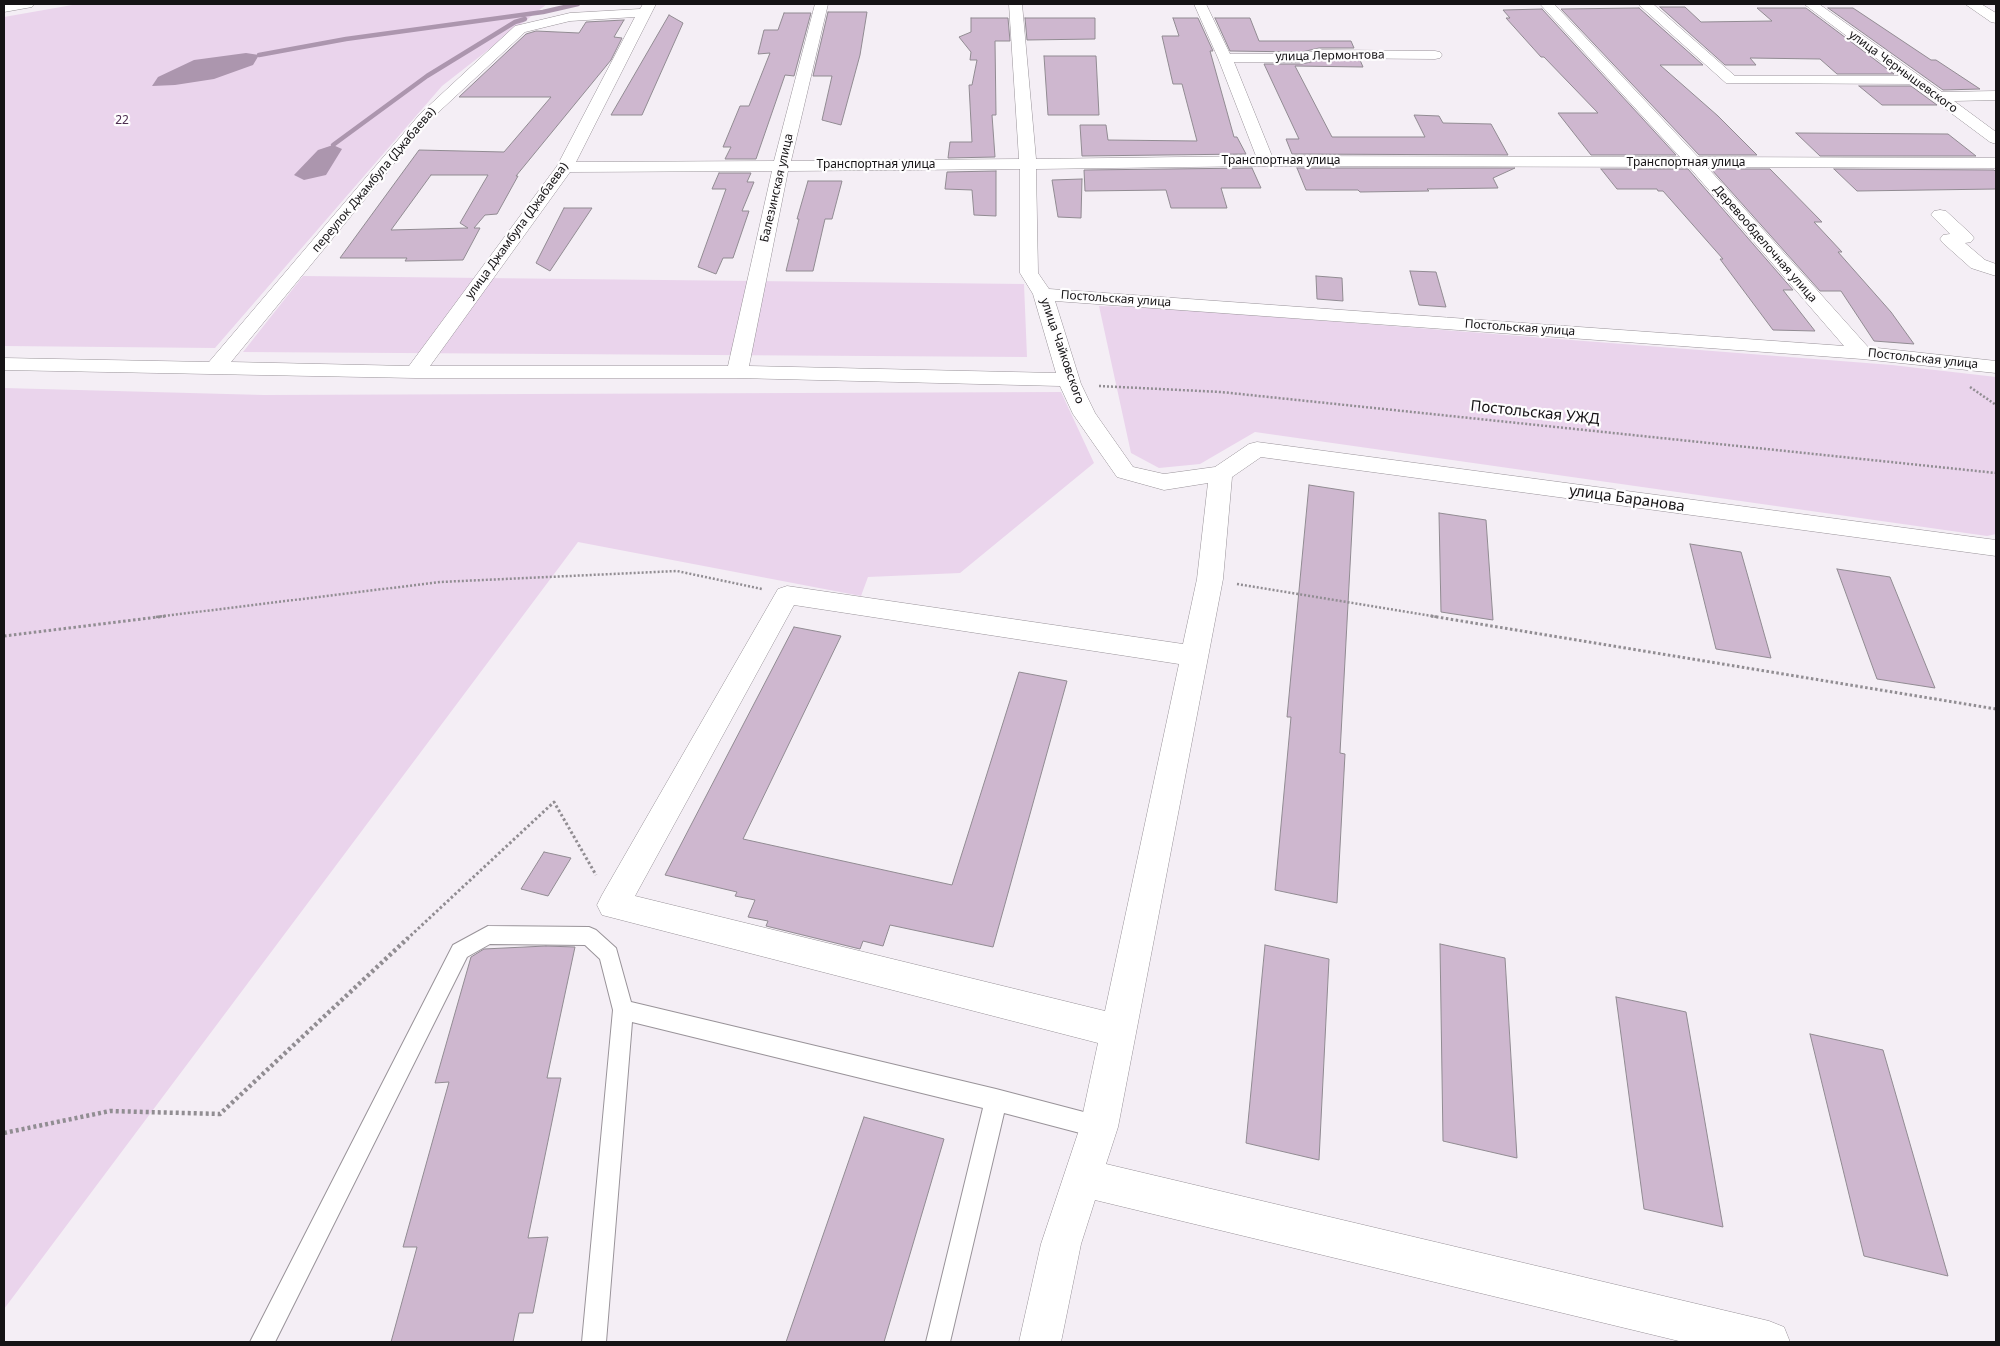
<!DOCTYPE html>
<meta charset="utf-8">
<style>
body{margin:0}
#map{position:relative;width:2000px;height:1346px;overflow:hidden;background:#f4eef5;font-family:"Noto Sans",sans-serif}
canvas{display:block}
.frame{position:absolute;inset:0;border:5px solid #151315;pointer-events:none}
</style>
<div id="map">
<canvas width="2000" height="1346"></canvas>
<div class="frame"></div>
</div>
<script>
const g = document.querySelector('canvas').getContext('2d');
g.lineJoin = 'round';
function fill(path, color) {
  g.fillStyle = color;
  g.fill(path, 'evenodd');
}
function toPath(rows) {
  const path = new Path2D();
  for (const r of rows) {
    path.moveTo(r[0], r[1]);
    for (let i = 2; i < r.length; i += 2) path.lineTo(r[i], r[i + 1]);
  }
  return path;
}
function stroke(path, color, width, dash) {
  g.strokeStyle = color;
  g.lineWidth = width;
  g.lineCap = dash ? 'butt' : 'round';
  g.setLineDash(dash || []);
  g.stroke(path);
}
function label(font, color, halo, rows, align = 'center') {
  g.font = font + ' "Noto Sans",sans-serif';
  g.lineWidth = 4.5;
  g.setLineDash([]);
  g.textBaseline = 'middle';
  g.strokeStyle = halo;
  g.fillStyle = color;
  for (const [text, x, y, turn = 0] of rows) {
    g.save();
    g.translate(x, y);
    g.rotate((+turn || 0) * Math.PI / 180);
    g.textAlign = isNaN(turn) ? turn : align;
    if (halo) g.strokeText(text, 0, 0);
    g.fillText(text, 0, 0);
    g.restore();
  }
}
fill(toPath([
 [78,4,547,4,442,86,215,348,4,346,4,17],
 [303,276,1024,284,1027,357,243,352],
 [1099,306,1161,308,1892,365,1996,377,1996,534,1987,536,1255,432,1200,464,1159,468,1131,453],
 [4,388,264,395,1061,392,1094,463,960,573,868,577,861,596,578,542,4,1309]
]), '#ead4ec');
fill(toPath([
 [246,53,259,55,253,65,214,79,175,85,152,86,158,77,194,60],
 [333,145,342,149,326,175,304,180,294,175,318,150]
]), '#ac96ae');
stroke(toPath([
 [259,55,346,39,543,12,578,4],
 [333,145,427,76,515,22,525,19]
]), '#ac96ae', 4.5);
const building = toPath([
 [1660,7,1685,7,1701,22,1772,21,1757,8,1806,8,1894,74,1837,74,1820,59,1750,58,1756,65,1725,65,1660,7],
 [1639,8,1703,65,1660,65,1718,116,1757,155,1699,155,1561,9,1639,8],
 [1828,8,1853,8,1931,60,1936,60,1980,89,1943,90,1828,8],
 [1542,9,1676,155,1591,155,1558,113,1598,113,1544,57,1541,57,1506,18,1510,18,1503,10,1542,9],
 [828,12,867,12,860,55,841,125,822,120,832,76,813,76,828,12],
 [784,13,811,13,794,76,785,75,756,159,725,159,731,147,723,147,740,106,749,106,770,53,758,54,764,30,778,30,784,13],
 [669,15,683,23,642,115,611,115,669,15],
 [971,18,1008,18,1010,41,995,41,996,115,992,115,995,157,948,158,950,142,972,142,969,85,972,85,977,60,970,60,971,52,959,37,971,32,971,18],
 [1025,18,1095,18,1095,39,1027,40,1025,18],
 [1173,18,1198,18,1213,51,1210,51,1234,137,1237,137,1246,154,1082,156,1080,125,1106,125,1108,140,1197,141,1182,84,1173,84,1162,36,1179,36,1173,18],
 [1215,18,1250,18,1259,41,1351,41,1354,48,1319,48,1302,52,1230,51,1215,18],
 [624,20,614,37,622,38,611,60,516,176,518,176,497,214,485,215,474,228,480,228,463,260,405,261,407,258,340,258,419,150,504,152,551,97,459,97,526,34,536,31,579,33,586,22,624,20],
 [431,175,488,175,460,223,468,228,391,230,431,175],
 [1044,56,1096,56,1099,115,1048,115,1044,56],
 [1319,60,1360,60,1363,67,1295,66,1332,137,1425,137,1414,115,1439,116,1443,123,1491,124,1508,155,1292,154,1286,139,1299,139,1264,64,1302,64,1319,60],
 [1859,86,1911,86,1937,105,1882,105,1859,86],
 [1796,133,1948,134,1976,156,1820,156,1796,133],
 [1252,168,1261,188,1221,188,1227,208,1171,208,1166,190,1085,191,1084,170,1252,168],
 [1297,168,1515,168,1493,178,1498,188,1427,189,1429,191,1360,192,1358,190,1306,190,1297,168],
 [1601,169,1688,169,1793,290,1783,290,1815,331,1773,330,1720,259,1723,259,1663,191,1658,191,1657,189,1617,189,1601,169],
 [1711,169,1770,169,1822,222,1814,222,1842,252,1838,252,1891,312,1914,344,1874,341,1841,291,1820,291,1711,169],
 [1834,169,1994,170,1996,172,1996,189,1857,191,1834,169],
 [996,171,996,216,974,215,972,190,945,189,947,172,996,171],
 [719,173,751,173,747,182,754,182,742,211,749,211,733,258,723,258,716,274,698,267,726,189,712,189,719,173],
 [1082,179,1081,218,1058,217,1052,180,1082,179],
 [808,181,842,181,832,219,825,219,813,271,786,271,799,219,797,219,808,181],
 [564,208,592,208,550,271,536,263,564,208],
 [1410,271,1436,272,1446,307,1419,305,1410,271],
 [1316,276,1342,278,1343,301,1317,299,1316,276],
 [1309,485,1354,492,1340,753,1345,754,1337,903,1275,890,1291,717,1287,717,1309,485],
 [1439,513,1486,520,1493,620,1441,612,1439,513],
 [1690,544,1741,552,1771,658,1716,649,1690,544],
 [1837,569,1890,577,1935,688,1877,679,1837,569],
 [794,627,841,636,743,839,952,885,1019,672,1067,681,993,947,890,925,883,946,863,941,860,949,766,926,768,921,748,917,755,900,735,896,737,892,665,875,794,627],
 [544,852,571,858,548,896,521,889,544,852],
 [1440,944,1505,958,1517,1158,1443,1141,1440,944],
 [1265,945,1329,959,1319,1160,1246,1143,1265,945],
 [546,946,575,947,547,1078,561,1078,528,1238,548,1237,533,1313,519,1313,513,1342,391,1342,417,1247,403,1247,449,1082,435,1083,471,957,484,949,546,946],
 [1616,997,1686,1012,1723,1227,1644,1209,1616,997],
 [1810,1034,1883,1050,1948,1276,1864,1256,1810,1034],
 [864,1117,944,1139,884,1342,786,1342,864,1117]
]);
fill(building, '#ceb7cf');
stroke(building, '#918b92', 1);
const lane = toPath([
 [488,926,589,927,596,930,616,948,631,1002,996,1089,1099,1116,1107,1119,1110,1127,1107,1135,1099,1138,1004,1113,950,1342,926,1342,983,1108,632,1022,606,1342,582,1342,613,1010,600,959,585,945,490,944,467,957,275,1342,250,1342,453,945,488,926]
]);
const street = toPath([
 [4,4,34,4,32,7,4,12,4,4],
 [643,4,656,4,576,162,774,161,815,4,828,4,791,161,1019,159,1009,4,1022,4,1036,159,1256,156,1218,58,1194,4,1206,4,1230,54,1302,54,1319,50,1435,51,1440,52,1442,55,1440,58,1435,59,1319,58,1302,62,1234,62,1272,156,1680,157,1540,4,1554,4,1698,157,1996,158,1996,168,1707,167,1868,347,1996,361,1996,373,1862,359,1055,301,1081,384,1095,413,1133,467,1164,474,1215,467,1249,444,1257,442,1996,540,1996,556,1261,457,1232,477,1223,579,1118,1127,1106,1164,1769,1321,1784,1327,1790,1342,1683,1342,1095,1200,1081,1244,1061,1342,1019,1342,1041,1244,1080,1127,1098,1043,602,915,597,905,602,895,778,589,787,586,1183,644,1197,579,1208,483,1164,490,1117,477,1073,414,1060,386,737,378,415,378,4,370,4,358,209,362,420,114,515,26,570,13,640,9,643,4],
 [635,17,557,166,409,366,231,362,430,120,525,32,570,21,635,17],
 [1266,166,1689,167,1844,346,1049,289,1038,273,1036,169,1266,166],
 [1020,169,1020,273,1033,294,1056,373,749,366,788,171,1020,169],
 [772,171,728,366,430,366,570,172,772,171],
 [794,605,1179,664,1105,1011,635,896,794,605],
 [1638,4,1653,4,1735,76,1900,76,1804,4,1819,4,1942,92,1996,91,1996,100,1954,101,1996,132,1996,144,1990,142,1912,84,1726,83,1638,4],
 [1965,4,1981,4,1996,13,1996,23,1991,22,1965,4],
 [1940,210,1946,211,1971,234,1974,238,1971,242,1965,243,1985,260,1996,264,1996,276,1971,268,1943,243,1940,239,1943,235,1950,234,1931,215,1934,211,1940,210]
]);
stroke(lane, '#999399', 2);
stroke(street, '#999399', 1);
stroke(toPath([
 [1099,386,1221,392,1996,473],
 [1970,387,1996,405],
 [1237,584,1438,617],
 [156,617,440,582,677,571,762,589]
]), '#918d92', 2.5, [2, 2]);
stroke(toPath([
 [1431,616,1996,709],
 [4,636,166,616],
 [407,939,554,802,596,875]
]), '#918d92', 3, [2.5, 2.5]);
stroke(toPath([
 [4,1133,110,1111,220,1114,408,938]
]), '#918d92', 4.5, [3, 3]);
fill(lane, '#fff');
fill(street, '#fff');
label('12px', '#151315', '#fefdfe', [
 ["улица Лермонтова",1330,56,-1],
 ["улица Чернышевского",1903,72,36],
 ["Транспортная улица",1281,161],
 ["Транспортная улица",1686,163],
 ["Транспортная улица",876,165],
 ["переулок Джамбула (Джабаева)",374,180,-50],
 ["Балезинская улица",777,188,-77],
 ["улица Джамбула (Джабаева)",517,231,-54],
 ["Деревообделочная улица",1765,244,49],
 ["Постольская улица",1116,299,4],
 ["Постольская улица",1520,328,4],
 ["улица Чайковского",1062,351,71],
 ["Постольская улица",1923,359,6]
]);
label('12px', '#4d2d50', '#fefdfe', [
 ["22",122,121]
]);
label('15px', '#151315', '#fefdfe', [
 ["Постольская УЖД",1535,413,6],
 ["улица Баранова",1627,499,8]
]);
</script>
